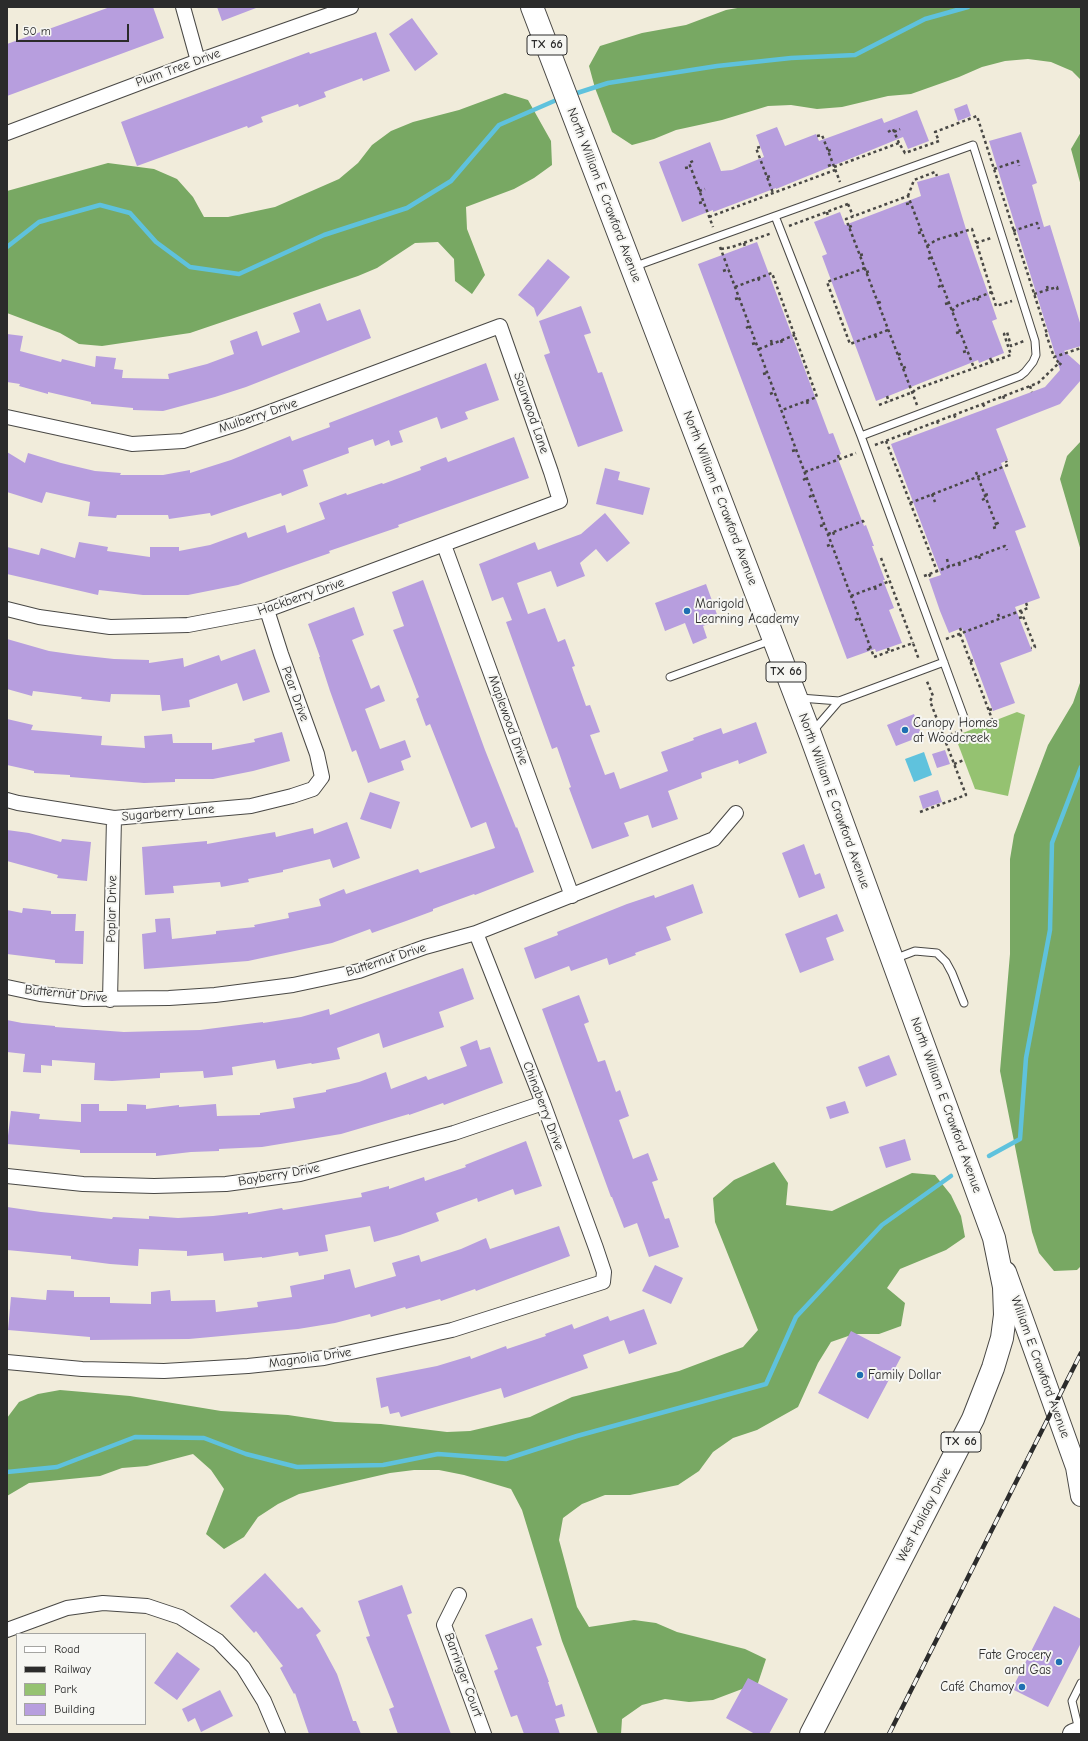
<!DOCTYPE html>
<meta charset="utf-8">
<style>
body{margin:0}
#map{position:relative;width:1088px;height:1741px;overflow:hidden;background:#f1ecdb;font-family:"Comic Neue",sans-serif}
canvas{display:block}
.frame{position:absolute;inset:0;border:8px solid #2b2b2b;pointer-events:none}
.legend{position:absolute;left:16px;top:1633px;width:130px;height:92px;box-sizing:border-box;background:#f6f6f2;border:1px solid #a5a5a2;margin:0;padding:5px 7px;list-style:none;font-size:12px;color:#2b2b2b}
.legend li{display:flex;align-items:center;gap:8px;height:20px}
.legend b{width:20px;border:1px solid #a5a5a2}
.scale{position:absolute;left:16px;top:24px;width:113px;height:18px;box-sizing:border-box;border:2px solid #2b2b2b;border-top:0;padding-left:5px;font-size:12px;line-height:14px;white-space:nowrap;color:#2b2b2b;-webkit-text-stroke:3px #f6f6f2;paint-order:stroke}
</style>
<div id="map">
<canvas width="1088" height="1741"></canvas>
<div class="frame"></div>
<ul class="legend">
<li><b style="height:5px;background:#fff"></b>Road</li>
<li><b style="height:5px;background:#2b2b2b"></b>Railway</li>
<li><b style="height:11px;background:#95c271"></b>Park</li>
<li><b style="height:11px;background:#b79ede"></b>Building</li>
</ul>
<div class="scale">50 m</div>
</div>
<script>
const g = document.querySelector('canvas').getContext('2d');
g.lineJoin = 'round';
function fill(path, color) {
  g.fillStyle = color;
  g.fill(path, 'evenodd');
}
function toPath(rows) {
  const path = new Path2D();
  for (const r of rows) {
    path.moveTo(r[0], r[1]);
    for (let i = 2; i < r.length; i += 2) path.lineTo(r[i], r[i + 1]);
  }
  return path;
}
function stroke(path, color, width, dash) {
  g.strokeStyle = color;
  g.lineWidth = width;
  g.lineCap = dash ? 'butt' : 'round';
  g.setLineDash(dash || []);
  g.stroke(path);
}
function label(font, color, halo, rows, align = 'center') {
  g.font = font + ' "Comic Neue",sans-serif';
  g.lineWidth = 4;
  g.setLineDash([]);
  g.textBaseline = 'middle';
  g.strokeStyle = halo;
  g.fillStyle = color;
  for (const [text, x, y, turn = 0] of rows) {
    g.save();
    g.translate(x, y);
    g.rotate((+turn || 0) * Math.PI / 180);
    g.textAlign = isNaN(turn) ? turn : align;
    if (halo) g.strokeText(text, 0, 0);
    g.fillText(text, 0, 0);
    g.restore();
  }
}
fill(toPath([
 [1017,712,1025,715,1008,796,975,789,955,736]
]), '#95c271');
fill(toPath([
 [743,7,1081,7,1081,80,1072,71,1051,62,1028,59,1005,61,982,67,959,77,911,94,888,96,842,107,817,109,791,105,768,106,722,120,676,130,654,139,632,145,612,132,595,88,589,66,600,46,642,33,686,25,726,10],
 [505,93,528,100,551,141,552,165,534,178,514,189,466,207,467,229,485,275,472,294,455,281,454,259,438,242,415,243,377,268,358,276,190,333,102,346,79,344,60,333,7,313,7,191,108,163,154,169,177,179,193,197,204,217,228,217,275,207,339,179,358,163,372,145,391,131,413,122,459,110],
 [1081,132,1081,186,1071,149],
 [1081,441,1081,551,1060,479,1067,456],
 [1081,680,1081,1266,1077,1270,1054,1271,1039,1253,1032,1232,1000,1071,1010,954,1010,859,1014,835,1048,745,1073,703],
 [774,1162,788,1183,786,1205,832,1211,912,1173,935,1175,951,1195,961,1216,965,1237,946,1250,900,1269,887,1288,905,1303,901,1326,879,1334,854,1334,831,1342,818,1363,798,1407,757,1430,733,1438,713,1452,699,1471,678,1485,630,1495,605,1495,582,1504,563,1518,559,1540,577,1607,589,1627,634,1620,656,1623,677,1632,745,1649,766,1659,758,1683,713,1700,689,1702,665,1699,642,1705,622,1719,621,1734,598,1734,562,1641,522,1510,511,1489,464,1475,439,1470,414,1470,390,1473,299,1494,278,1504,258,1517,244,1537,224,1549,206,1534,224,1489,211,1470,193,1454,147,1466,122,1468,100,1476,29,1483,7,1496,7,1418,19,1402,38,1394,60,1390,130,1396,221,1411,288,1415,335,1422,381,1424,447,1432,470,1431,530,1417,572,1397,679,1371,743,1347,758,1330,715,1222,713,1198,734,1180]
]), '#78a863');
fill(toPath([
 [924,752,932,775,914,782,905,759]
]), '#5fc2dd');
stroke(toPath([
 [571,95,608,83,717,66,791,58,855,55,925,19,968,7],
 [7,247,39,222,100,205,130,213,156,242,190,267,239,274,324,235,407,208,451,181,499,125,561,98],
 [989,1156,1020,1139,1026,1058,1050,930,1052,843,1081,767],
 [7,1472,57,1467,135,1437,204,1438,246,1454,297,1467,383,1465,438,1454,506,1459,577,1436,766,1384,796,1317,882,1225,951,1176]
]), '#5fc2dd', 4.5);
fill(toPath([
 [110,7,153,7,164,38,7,96,7,44],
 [217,7,256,7,256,8,222,21],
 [412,18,438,54,415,71,389,34],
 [376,32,390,71,363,81,362,78,324,92,326,97,299,107,298,104,261,117,263,122,248,128,247,126,137,166,121,122,309,52,310,54],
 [967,104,971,116,958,121,954,109],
 [917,110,929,141,908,149,903,137,776,189,776,188,713,212,713,210,682,222,659,162,710,142,721,171,732,170,764,157,756,135,777,127,785,146,816,134,819,141,882,118,884,123],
 [1021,132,1037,183,1032,185,1044,227,1050,225,1081,326,1081,346,1064,351,1081,366,1081,380,1060,404,996,429,1008,460,1001,463,1026,527,1015,531,1040,598,1015,607,1032,651,1000,663,1015,703,993,711,962,628,949,633,940,611,929,579,941,575,891,444,1045,387,1060,370,989,141],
 [949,173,968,236,997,319,992,321,1004,353,979,363,978,360,876,401,822,256,827,254,814,222,840,212,845,225,921,196,917,182],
 [757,242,829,434,833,433,841,454,837,456,864,526,866,525,874,546,872,546,885,580,883,580,894,608,889,610,902,643,876,652,875,649,847,659,698,264],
 [548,259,570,277,537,317,534,308,518,295],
 [320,303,327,321,360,309,371,338,246,387,215,397,163,411,133,410,133,408,91,404,91,402,48,392,48,394,19,386,20,384,7,382,7,334,23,336,20,351,61,362,62,359,95,367,96,356,116,358,114,369,123,370,122,378,169,379,168,374,207,364,234,354,230,341,257,331,262,346,300,332,293,313],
 [581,306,591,333,584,335,598,373,602,372,623,431,578,447,544,355,550,353,539,321],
 [486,363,499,400,465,412,468,419,441,429,437,417,399,431,403,442,391,446,389,440,375,446,373,439,348,448,349,453,303,470,308,486,282,496,281,493,211,516,210,513,169,519,168,515,117,515,116,518,88,516,90,502,46,492,42,503,7,492,7,452,25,463,28,453,61,463,95,471,121,473,120,475,163,475,190,470,190,473,231,460,290,436,292,441,330,427,329,423],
 [514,437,529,478,398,525,399,527,329,551,330,553,238,585,188,595,143,595,99,590,98,595,7,574,7,547,39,555,41,548,75,558,79,542,108,547,107,551,150,557,150,547,179,547,179,551,210,545,246,532,248,538,285,525,287,533,325,519,319,503,346,493,347,495,382,483,383,484,421,470,420,467,446,457,448,462],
 [605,468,620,472,618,480,650,488,643,515,596,504],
 [605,513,630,543,607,562,596,549,580,563,585,576,557,587,551,571,517,583,528,614,545,608,558,642,565,639,575,666,572,667,586,706,590,705,600,732,590,735,605,775,614,772,620,789,668,771,661,752,694,740,693,738,721,728,723,734,756,722,767,753,739,764,738,760,701,773,702,778,668,791,678,819,652,828,648,815,624,823,629,836,592,849,569,788,571,787,557,747,552,749,506,622,512,620,503,597,492,601,479,564,535,542,538,550,581,534],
 [423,580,485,750,516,828,517,827,534,872,475,895,474,894,433,909,433,911,406,921,372,933,370,929,332,943,248,961,144,969,142,934,156,932,155,919,170,918,172,939,216,934,216,931,255,927,254,925,289,918,288,913,321,906,319,899,344,889,346,894,418,869,420,873,495,848,486,822,471,828,430,724,426,726,416,699,419,697,393,630,404,626,392,592],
 [706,584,719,620,703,626,707,638,693,644,685,623,665,631,655,603],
 [354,607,364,635,352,640,371,689,379,685,385,701,365,709,380,749,405,740,411,757,401,761,404,770,368,783,356,750,352,752,330,691,319,657,320,657,308,624],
 [7,639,49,651,77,655,114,659,149,660,149,663,183,658,184,667,219,655,221,661,255,649,270,692,243,701,237,683,189,700,190,707,162,711,160,695,111,694,110,702,81,699,82,697,33,691,32,696,7,689],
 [914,714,922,736,896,746,887,725],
 [7,719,33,725,31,730,102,736,101,745,145,748,144,736,172,734,173,743,212,743,212,750,255,742,254,739,282,732,290,761,253,771,213,779,175,779,175,782,144,783,70,777,70,775,34,773,34,771,7,765],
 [945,750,950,764,937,768,932,754],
 [938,790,942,802,923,809,919,796],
 [370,792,400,802,391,829,360,819],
 [347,822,360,858,333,868,330,859,283,870,283,872,248,879,249,882,221,887,220,882,173,886,174,893,145,895,142,847,207,841,207,844,275,832,276,837,313,828,314,834],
 [7,830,29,833,61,842,62,839,91,842,87,881,57,878,58,875,7,861],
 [804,844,815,875,820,873,825,888,799,898,782,853],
 [693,884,703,913,666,927,671,940,635,953,636,955,609,965,607,958,571,971,569,966,535,979,524,948,558,935,557,932,627,904,654,895,655,898],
 [23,908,51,911,51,914,76,914,75,931,84,931,83,964,55,963,55,960,7,954,7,910,22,913],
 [837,914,844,931,826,938,834,960,800,973,785,934],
 [463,968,474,999,439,1012,444,1027,383,1048,379,1033,337,1048,340,1059,312,1064,311,1063,277,1069,275,1060,232,1067,233,1075,204,1078,203,1071,160,1073,160,1078,112,1081,94,1080,95,1063,52,1060,52,1066,41,1065,41,1073,23,1072,25,1054,7,1052,7,1020,22,1023,55,1026,55,1027,124,1032,200,1030,263,1022,263,1023,301,1017,329,1009,330,1015],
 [579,995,589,1022,584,1024,598,1062,605,1060,616,1092,620,1090,629,1116,619,1120,633,1159,648,1153,658,1180,652,1182,665,1219,669,1218,679,1247,649,1257,637,1223,624,1228,612,1197,611,1197,542,1009],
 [477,1040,480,1050,490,1047,503,1083,444,1105,443,1103,409,1115,409,1114,341,1134,262,1147,219,1149,219,1151,191,1152,156,1156,156,1153,80,1153,80,1150,7,1144,11,1111,40,1114,39,1119,81,1122,81,1104,99,1104,99,1111,127,1111,127,1104,146,1105,146,1109,179,1105,179,1107,216,1104,217,1116,260,1115,260,1113,295,1108,293,1098,326,1092,326,1090,359,1082,386,1072,391,1089,426,1076,428,1080,467,1066,460,1047],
 [889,1055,897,1075,866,1087,858,1067],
 [845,1101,849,1113,830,1119,826,1107],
 [905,1139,911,1160,886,1168,879,1147],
 [526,1141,542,1186,515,1195,513,1189,478,1202,477,1198,436,1213,439,1221,400,1235,374,1242,370,1226,325,1235,328,1251,299,1256,298,1252,262,1258,262,1257,224,1261,223,1253,187,1256,187,1251,139,1249,138,1266,110,1264,71,1259,71,1256,7,1250,7,1207,41,1212,112,1219,113,1217,149,1219,149,1216,178,1218,213,1216,248,1212,248,1214,282,1208,283,1210,362,1197,361,1193,389,1186,389,1189,424,1177,425,1181,466,1167,465,1165],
 [559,1226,570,1256,476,1291,475,1289,441,1301,440,1299,406,1309,405,1307,371,1317,370,1314,335,1323,298,1329,189,1339,90,1340,90,1337,8,1330,11,1297,46,1300,47,1290,74,1291,74,1297,110,1297,110,1303,151,1304,151,1292,170,1290,171,1301,215,1300,216,1312,258,1307,257,1302,292,1297,290,1286,324,1279,324,1275,350,1269,355,1288,396,1276,392,1263,419,1255,421,1262,461,1249,486,1238,490,1249],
 [655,1265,683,1278,671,1304,642,1291],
 [644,1309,657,1344,629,1354,624,1340,583,1355,588,1368,504,1398,501,1388,401,1417,399,1412,390,1414,388,1406,381,1408,376,1378,437,1366,470,1356,471,1359,506,1346,507,1349,546,1336,545,1334,572,1324,574,1329,608,1316,610,1321],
 [851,1331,901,1357,868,1419,818,1393],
 [265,1573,298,1609,302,1607,321,1631,316,1635,337,1674,353,1721,356,1721,361,1734,309,1734,295,1693,294,1694,280,1668,283,1666,256,1631,254,1633,230,1606],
 [402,1585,412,1613,407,1615,451,1734,398,1734,389,1709,394,1707,366,1637,370,1636,358,1601],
 [1054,1606,1081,1619,1081,1643,1048,1707,1012,1689],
 [532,1618,542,1645,536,1647,549,1682,548,1682,556,1706,562,1704,565,1716,555,1719,560,1734,524,1734,517,1715,511,1717,494,1671,498,1669,485,1635],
 [177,1652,200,1669,177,1700,154,1683],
 [748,1678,788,1699,769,1734,755,1734,726,1718],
 [220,1690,233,1716,201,1732,195,1718,188,1722,182,1709]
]), '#b79ede');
const service = toPath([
 [775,216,861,436,965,720],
 [633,267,973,145,1035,341,1036,355,1033,362,1025,372,1020,376,861,436],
 [670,677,772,640],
 [800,698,839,701,944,662],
 [813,731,839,701],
 [894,959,915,951,937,953,946,962,952,973,964,1003],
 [1079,1730,1072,1701,1081,1683]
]);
const minor = toPath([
 [183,7,198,61],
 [7,133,198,61,351,7],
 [7,417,132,444,183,441,243,422,500,326,551,472,560,501,267,610,188,625,110,627,39,617,7,609],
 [444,545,572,896],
 [7,800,18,803,114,818,251,806,292,796,313,789,322,777,317,754,281,654,267,610],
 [7,987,40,994,84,999,169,998,215,995,293,985,359,971,425,947,476,933,714,839,736,813],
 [110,1000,114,818],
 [7,1176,83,1184,154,1186,226,1184,300,1174,454,1133,543,1103],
 [7,1362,82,1369,164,1371,248,1366,324,1358,452,1330,603,1282,604,1272,596,1248,543,1103,476,933],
 [459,1595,444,1625,484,1734],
 [7,1630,67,1608,103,1603,147,1606,180,1617,218,1641,243,1667,264,1701,278,1734]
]);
const secondary = toPath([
 [1006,1272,1076,1467,1081,1496],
 [1073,1734,1081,1731]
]);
const primary = toPath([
 [532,7,810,734,994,1238,1004,1287,1005,1315,1002,1338,993,1368,973,1419,811,1734]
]);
stroke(service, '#494845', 9);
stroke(minor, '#494845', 16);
stroke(secondary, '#494845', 22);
stroke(primary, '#494845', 24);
stroke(toPath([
 [888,132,893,129,899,143],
 [894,132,900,129],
 [817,136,822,135,840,182],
 [760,147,756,148,773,193],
 [828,151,833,149],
 [693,161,689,163,713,227],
 [828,166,833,164],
 [834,167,899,143,905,153,939,141,935,132,977,116,1047,334],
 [685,168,690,167],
 [994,169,1018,161,1019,166],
 [767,177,771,176],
 [699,191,705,189],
 [908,196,914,180,935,172,937,176],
 [699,203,703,202],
 [848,204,853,216],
 [906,204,911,203],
 [827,212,828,217],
 [709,217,835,170],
 [789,226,848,204],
 [849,227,854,225],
 [1013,231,1037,223,1039,229],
 [918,233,922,232],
 [956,234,958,239],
 [744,243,745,247],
 [976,243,991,238],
 [927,246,936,240,972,229,996,306,1012,301],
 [720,247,874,657,913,643,919,660],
 [721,249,732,247,772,233],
 [860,255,865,254],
 [928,259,932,257],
 [865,268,827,282,850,344,888,330],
 [723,271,729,269],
 [866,272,871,271],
 [758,278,760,282],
 [1047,286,1048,290],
 [735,287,772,273,817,397,782,410],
 [938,287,942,285],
 [1034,294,1057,287,1058,291],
 [977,298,979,302],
 [735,299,739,298],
 [878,303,883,301],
 [945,304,949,303],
 [952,311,958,305,992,292],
 [746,328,750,326],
 [956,333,960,332],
 [1046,334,1054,357,1081,348],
 [875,335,877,339],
 [771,340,772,344],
 [781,340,782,344],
 [752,344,756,343],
 [759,349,795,335],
 [963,352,967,351],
 [898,355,902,353],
 [990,358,992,362],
 [1059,363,1063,366],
 [903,368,908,366],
 [763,374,767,373],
 [1030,386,1032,392],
 [770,394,775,392],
 [887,396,889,402],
 [1003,396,1005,401],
 [807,401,808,405],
 [983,404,985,408],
 [879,405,913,392,916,389,1011,355,1004,334,1007,332,1011,346,1024,341],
 [917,405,846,219,908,196,974,368],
 [954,415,956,419],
 [937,421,939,426],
 [908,432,910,437],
 [886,441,937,571],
 [875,445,1038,383,1059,363,1054,357],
 [792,451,796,450],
 [838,455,839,459],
 [805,472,856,453],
 [976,472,997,527,993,528],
 [803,480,807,478],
 [932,494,935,502],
 [985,495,989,494],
 [809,497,813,495],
 [982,500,986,498],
 [910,503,1008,465,1006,461],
 [996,524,1000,522],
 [820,526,824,525],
 [833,532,835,537],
 [828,534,863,521,865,525],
 [827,546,832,544],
 [979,556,980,559],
 [881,558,913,643],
 [947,559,949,567],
 [959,563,960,567],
 [929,574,931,578],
 [924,576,1005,546,1007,550],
 [875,587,876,591],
 [851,596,890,581],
 [1021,611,1035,647,1031,648],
 [998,614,1000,619],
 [1019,618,1023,617],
 [855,620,859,618],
 [960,628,962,633],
 [960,634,992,719,974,726],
 [946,639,1028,608,1026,603],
 [888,648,889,652],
 [867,650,871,648],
 [970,661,974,660],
 [989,710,993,709],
 [944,737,962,730],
 [954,764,964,760],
 [920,812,966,795,930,701,933,696,926,679]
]), '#494845', 2.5, [3, 3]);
stroke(service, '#fff', 7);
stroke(minor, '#fff', 14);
stroke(secondary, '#fff', 20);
stroke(primary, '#fff', 22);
const rail = toPath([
 [889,1734,1081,1353]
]);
stroke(rail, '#2b2b2b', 4.5);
stroke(rail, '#f6f6f2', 3, [9]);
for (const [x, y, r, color] of [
 [687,611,4,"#1f6fb2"],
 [905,730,4,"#1f6fb2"],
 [860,1375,4,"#1f6fb2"],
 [1059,1662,4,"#1f6fb2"],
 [1022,1687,4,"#1f6fb2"]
]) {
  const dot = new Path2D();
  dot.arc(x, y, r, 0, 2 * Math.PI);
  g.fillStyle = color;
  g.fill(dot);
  stroke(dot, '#f6f6f2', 1.5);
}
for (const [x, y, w] of [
 [547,45,40],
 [786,672,40],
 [961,1442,40]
]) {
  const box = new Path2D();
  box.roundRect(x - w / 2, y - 10, w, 20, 3);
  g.fillStyle = '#f6f6f2';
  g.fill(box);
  stroke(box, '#2b2b2b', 1);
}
label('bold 12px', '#2b2b2b', null, [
 ["TX 66",547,45],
 ["TX 66",786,672],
 ["TX 66",961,1442]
]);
label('13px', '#2b2b2b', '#f6f6f2', [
 ["Plum Tree Drive",178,68,-20],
 ["North William E Crawford Avenue",604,195,69],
 ["Sourwood Lane",531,413,71],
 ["Mulberry Drive",258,416,-19],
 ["North William E Crawford Avenue",720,498,69],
 ["Hackberry Drive",301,597,-19],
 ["Pear Drive",295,694,70],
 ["Maplewood Drive",508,720,70],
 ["North William E Crawford Avenue",834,801,70],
 ["Sugarberry Lane",168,813,-5],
 ["Poplar Drive",112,909,-89],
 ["Butternut Drive",386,960,-18],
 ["Butternut Drive",66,994,6],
 ["North William E Crawford Avenue",946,1105,70],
 ["Chinaberry Drive",543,1106,69],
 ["Bayberry Drive",279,1175,-10],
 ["Magnolia Drive",310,1358,-8],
 ["William E Crawford Avenue",1040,1367,70],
 ["West Holiday Drive",924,1515,-63],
 ["Barringer Court",463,1675,70]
]);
label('13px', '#2b2b2b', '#f6f6f2', [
 ["Marigold",695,604],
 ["Learning Academy",695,619],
 ["Canopy Homes",913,723],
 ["at Woodcreek",913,738],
 ["Family Dollar",868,1375],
 ["Fate Grocery",1051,1655,"right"],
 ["and Gas",1051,1670,"right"],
 ["Café Chamoy",1014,1687,"right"]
], 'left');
</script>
